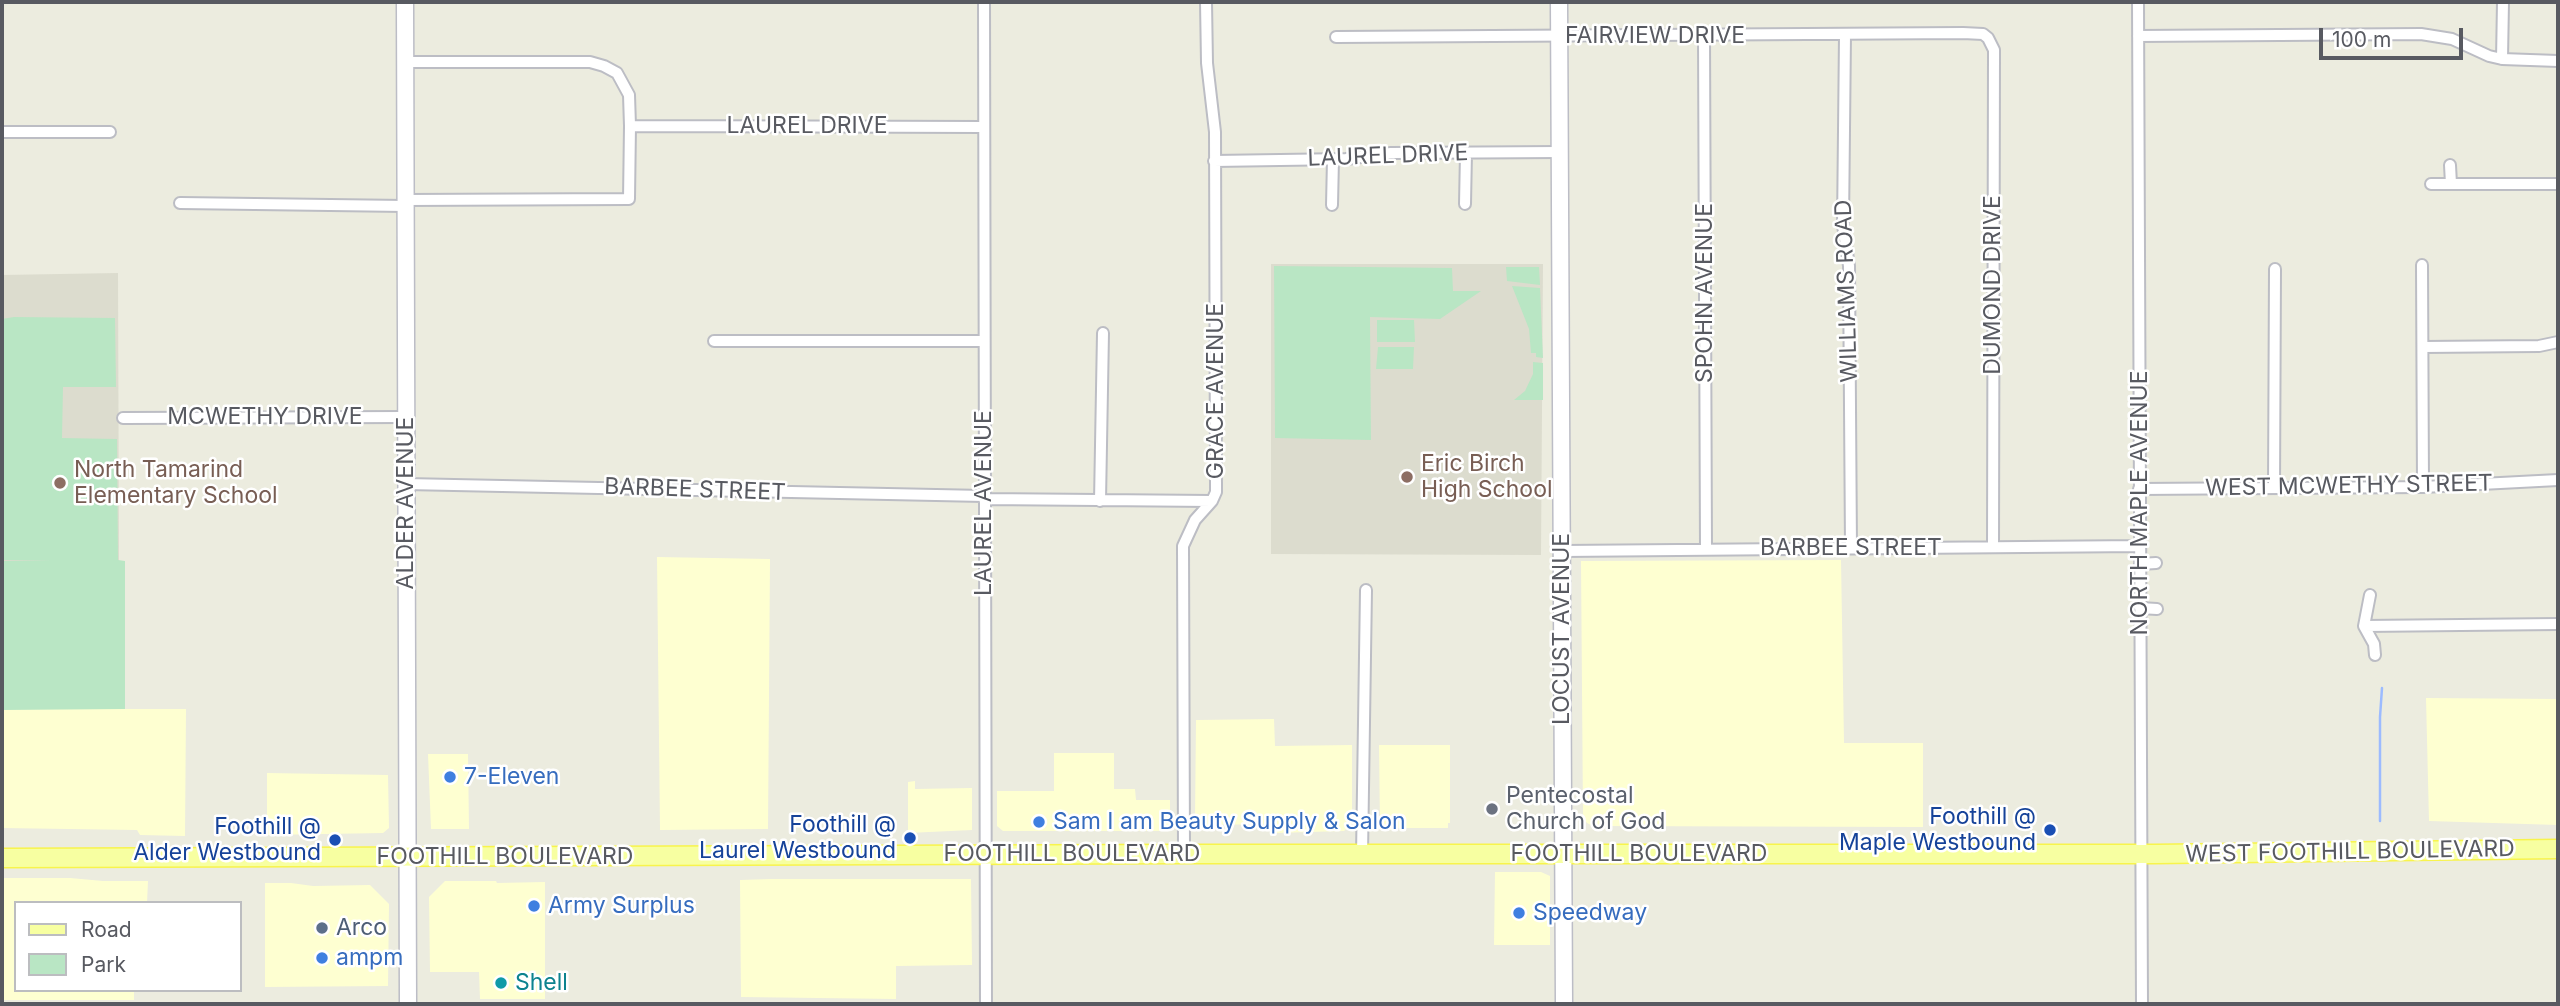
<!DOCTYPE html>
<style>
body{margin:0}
#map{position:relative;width:2560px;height:1006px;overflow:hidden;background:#ececdf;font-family:Inter,sans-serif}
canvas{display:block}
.frame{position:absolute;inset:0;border:4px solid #585a61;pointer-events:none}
.legend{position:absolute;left:14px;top:901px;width:228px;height:91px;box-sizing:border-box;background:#fff;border:2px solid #bcbdc0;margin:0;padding:9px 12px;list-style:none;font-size:21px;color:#585a61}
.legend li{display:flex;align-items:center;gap:14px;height:35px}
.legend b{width:35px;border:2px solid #bcbdc0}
.scale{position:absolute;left:2319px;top:28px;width:144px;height:32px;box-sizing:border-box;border:4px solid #585a61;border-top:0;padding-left:9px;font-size:21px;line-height:24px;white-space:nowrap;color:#585a61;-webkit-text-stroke:5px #fff;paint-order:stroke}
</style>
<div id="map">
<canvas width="2560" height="1006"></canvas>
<div class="frame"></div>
<ul class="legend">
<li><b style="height:9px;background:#f7ffa1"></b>Road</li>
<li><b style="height:19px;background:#b9e6c4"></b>Park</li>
</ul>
<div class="scale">100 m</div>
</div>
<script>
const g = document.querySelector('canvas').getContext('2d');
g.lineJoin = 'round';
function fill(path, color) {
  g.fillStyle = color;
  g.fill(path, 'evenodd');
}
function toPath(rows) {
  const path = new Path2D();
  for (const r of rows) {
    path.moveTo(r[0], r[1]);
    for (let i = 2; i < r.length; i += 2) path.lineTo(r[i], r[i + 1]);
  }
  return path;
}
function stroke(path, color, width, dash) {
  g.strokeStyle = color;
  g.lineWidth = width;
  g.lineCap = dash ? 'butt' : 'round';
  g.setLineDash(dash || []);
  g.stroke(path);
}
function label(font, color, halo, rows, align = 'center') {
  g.font = font + ' Inter,sans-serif';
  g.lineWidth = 5;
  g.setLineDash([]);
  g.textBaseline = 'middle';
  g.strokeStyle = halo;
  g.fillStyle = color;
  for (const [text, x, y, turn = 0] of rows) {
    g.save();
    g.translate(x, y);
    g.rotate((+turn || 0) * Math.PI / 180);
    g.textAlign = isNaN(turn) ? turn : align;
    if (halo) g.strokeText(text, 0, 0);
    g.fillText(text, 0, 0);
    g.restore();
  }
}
fill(toPath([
 [657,557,770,559,768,829,660,830],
 [1841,560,1844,743,1923,743,1923,827,1593,826,1587,823,1583,818,1581,561],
 [2426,698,2558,699,2558,825,2429,821],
 [2,709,186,709,185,836,140,835,137,830,2,828],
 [1274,719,1275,746,1352,745,1352,824,1344,831,1275,833,1274,824,1202,825,1195,818,1196,720],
 [1379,745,1450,745,1450,823,1448,823,1448,828,1398,828,1397,830,1385,830,1380,826],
 [1054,753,1114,753,1114,789,1135,789,1136,800,1170,800,1170,831,1003,831,997,826,997,791,1054,791],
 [428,754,468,754,469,829,431,829],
 [267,773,388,775,389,828,383,833,267,835],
 [915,781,915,789,972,788,972,830,908,833,908,782],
 [1495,872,1541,872,1550,876,1550,945,1494,945],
 [2,878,70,878,103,881,148,881,147,903,16,903,16,990,134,990,134,1000,2,1000],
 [771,879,971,879,972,965,896,966,896,999,741,997,740,880],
 [445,881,496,881,497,883,545,882,545,999,480,999,479,972,430,972,429,897],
 [265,883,291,883,313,886,370,885,389,904,388,986,265,987]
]), '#feffd1');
fill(toPath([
 [1271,264,1543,264,1541,555,1271,554],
 [118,273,119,561,2,561,2,275]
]), '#dcdcce');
fill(toPath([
 [1274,266,1452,268,1453,291,1481,291,1440,319,1370,317,1371,440,1275,438],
 [1506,267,1539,267,1540,285,1507,281],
 [1512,286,1540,288,1543,358,1536,357,1536,353,1531,353,1529,329],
 [14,317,115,318,116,387,63,387,62,438,117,439,118,560,125,561,125,709,2,710,2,561,51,560,2,560,2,319],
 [1377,320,1414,320,1415,342,1377,342],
 [1378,347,1414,347,1413,369,1376,369],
 [1533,362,1543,363,1543,400,1514,400,1525,391,1533,374]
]), '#b9e6c4');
stroke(toPath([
 [2380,821,2380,717,2382,688]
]), '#9cbbff', 2.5);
const street = toPath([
 [984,2,986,1004],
 [2138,2,2142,1004],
 [1845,35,1843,225,1849,266,1851,548],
 [1704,36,1706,549],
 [2138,36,2421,34,2452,39,2489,56,2502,59,2558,61],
 [1336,37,1963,33,1983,34,1988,38,1994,50,1993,547],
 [2502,59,2503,2],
 [405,62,590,62,604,66,617,73,629,95,630,126,629,199,405,200],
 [630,126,984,127],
 [2,132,110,132],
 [1214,161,1346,159,1391,153,1561,152],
 [2450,165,2451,184],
 [2431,184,2558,184],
 [180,203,405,206],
 [1465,204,1466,153],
 [1332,205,1333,159],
 [2422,265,2423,487],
 [714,341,984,341],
 [2423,347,2539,346,2558,342],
 [123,418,406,417],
 [406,484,984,496],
 [2274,488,2275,269],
 [2139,489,2423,487,2558,480],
 [984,499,1212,501],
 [1100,501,1103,333],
 [1562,551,2140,546],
 [2140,564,2156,563],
 [2370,595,2364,626,2374,644,2375,655],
 [2140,608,2157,609],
 [2364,626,2558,624],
 [1184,854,1183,546,1195,520,1212,501,1216,492,1215,132,1207,63,1206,2],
 [1362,855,1366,590]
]);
const secondary = toPath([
 [405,2,408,1004],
 [1559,2,1564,1004]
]);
const primary = toPath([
 [2,858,1184,854,2155,854,2558,849]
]);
stroke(street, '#bcbdc4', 14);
stroke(secondary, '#bcbdc6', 19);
stroke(primary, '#f8f44c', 21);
stroke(street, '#fff', 10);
stroke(secondary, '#fff', 16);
stroke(primary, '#f7ffa1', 18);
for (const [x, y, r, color] of [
 [1407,477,7,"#8d6e63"],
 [60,483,7,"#8d6e63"],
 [450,777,7,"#3f7fe0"],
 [1492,809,7,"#6b7280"],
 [1039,822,7,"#3f7fe0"],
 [2050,830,7,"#1a4fb4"],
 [910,838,7,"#1a4fb4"],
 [335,840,7,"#1a4fb4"],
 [534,906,7,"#3f7fe0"],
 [1519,913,7,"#3f7fe0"],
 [322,928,7,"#5c6f8a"],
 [322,958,7,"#3f7fe0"],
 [501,983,7,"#0f9aa8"]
]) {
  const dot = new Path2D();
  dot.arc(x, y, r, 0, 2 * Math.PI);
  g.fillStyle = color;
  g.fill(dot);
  stroke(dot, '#fff', 2.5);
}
label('23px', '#585a61', '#fff', [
 ["FAIRVIEW DRIVE",1655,36],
 ["LAUREL DRIVE",807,126],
 ["LAUREL DRIVE",1388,156,-2],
 ["DUMOND DRIVE",1993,285,-90],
 ["WILLIAMS ROAD",1847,291,-92],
 ["SPOHN AVENUE",1705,293,-90],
 ["GRACE AVENUE",1216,391,-90],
 ["MCWETHY DRIVE",265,417],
 ["WEST MCWETHY STREET",2349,486,-1],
 ["BARBEE STREET",695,490,2],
 ["ALDER AVENUE",406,503,-90],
 ["LAUREL AVENUE",984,503,-90],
 ["NORTH MAPLE AVENUE",2140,503,-90],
 ["BARBEE STREET",1851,548],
 ["LOCUST AVENUE",1562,629,-90],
 ["WEST FOOTHILL BOULEVARD",2350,852,-1],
 ["FOOTHILL BOULEVARD",1072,854],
 ["FOOTHILL BOULEVARD",1639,854],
 ["FOOTHILL BOULEVARD",505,857]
]);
label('23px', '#785e54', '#fff', [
 ["Eric Birch",1421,464],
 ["High School",1421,490],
 ["North Tamarind",74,470],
 ["Elementary School",74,496]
], 'left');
label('23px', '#366cbe', '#fff', [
 ["7-Eleven",464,777],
 ["Sam I am Beauty Supply & Salon",1053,822],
 ["Army Surplus",548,906],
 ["Speedway",1533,913],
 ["ampm",336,958]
], 'left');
label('23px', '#5b616d', '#fff', [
 ["Pentecostal",1506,796],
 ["Church of God",1506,822]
], 'left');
label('23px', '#164399', '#fff', [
 ["Foothill @",2036,817],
 ["Maple Westbound",2036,843],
 ["Foothill @",896,825],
 ["Laurel Westbound",896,851],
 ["Foothill @",321,827],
 ["Alder Westbound",321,853]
], 'right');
label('23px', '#4e5e75', '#fff', [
 ["Arco",336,928]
], 'left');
label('23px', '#0d838f', '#fff', [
 ["Shell",515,983]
], 'left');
</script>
